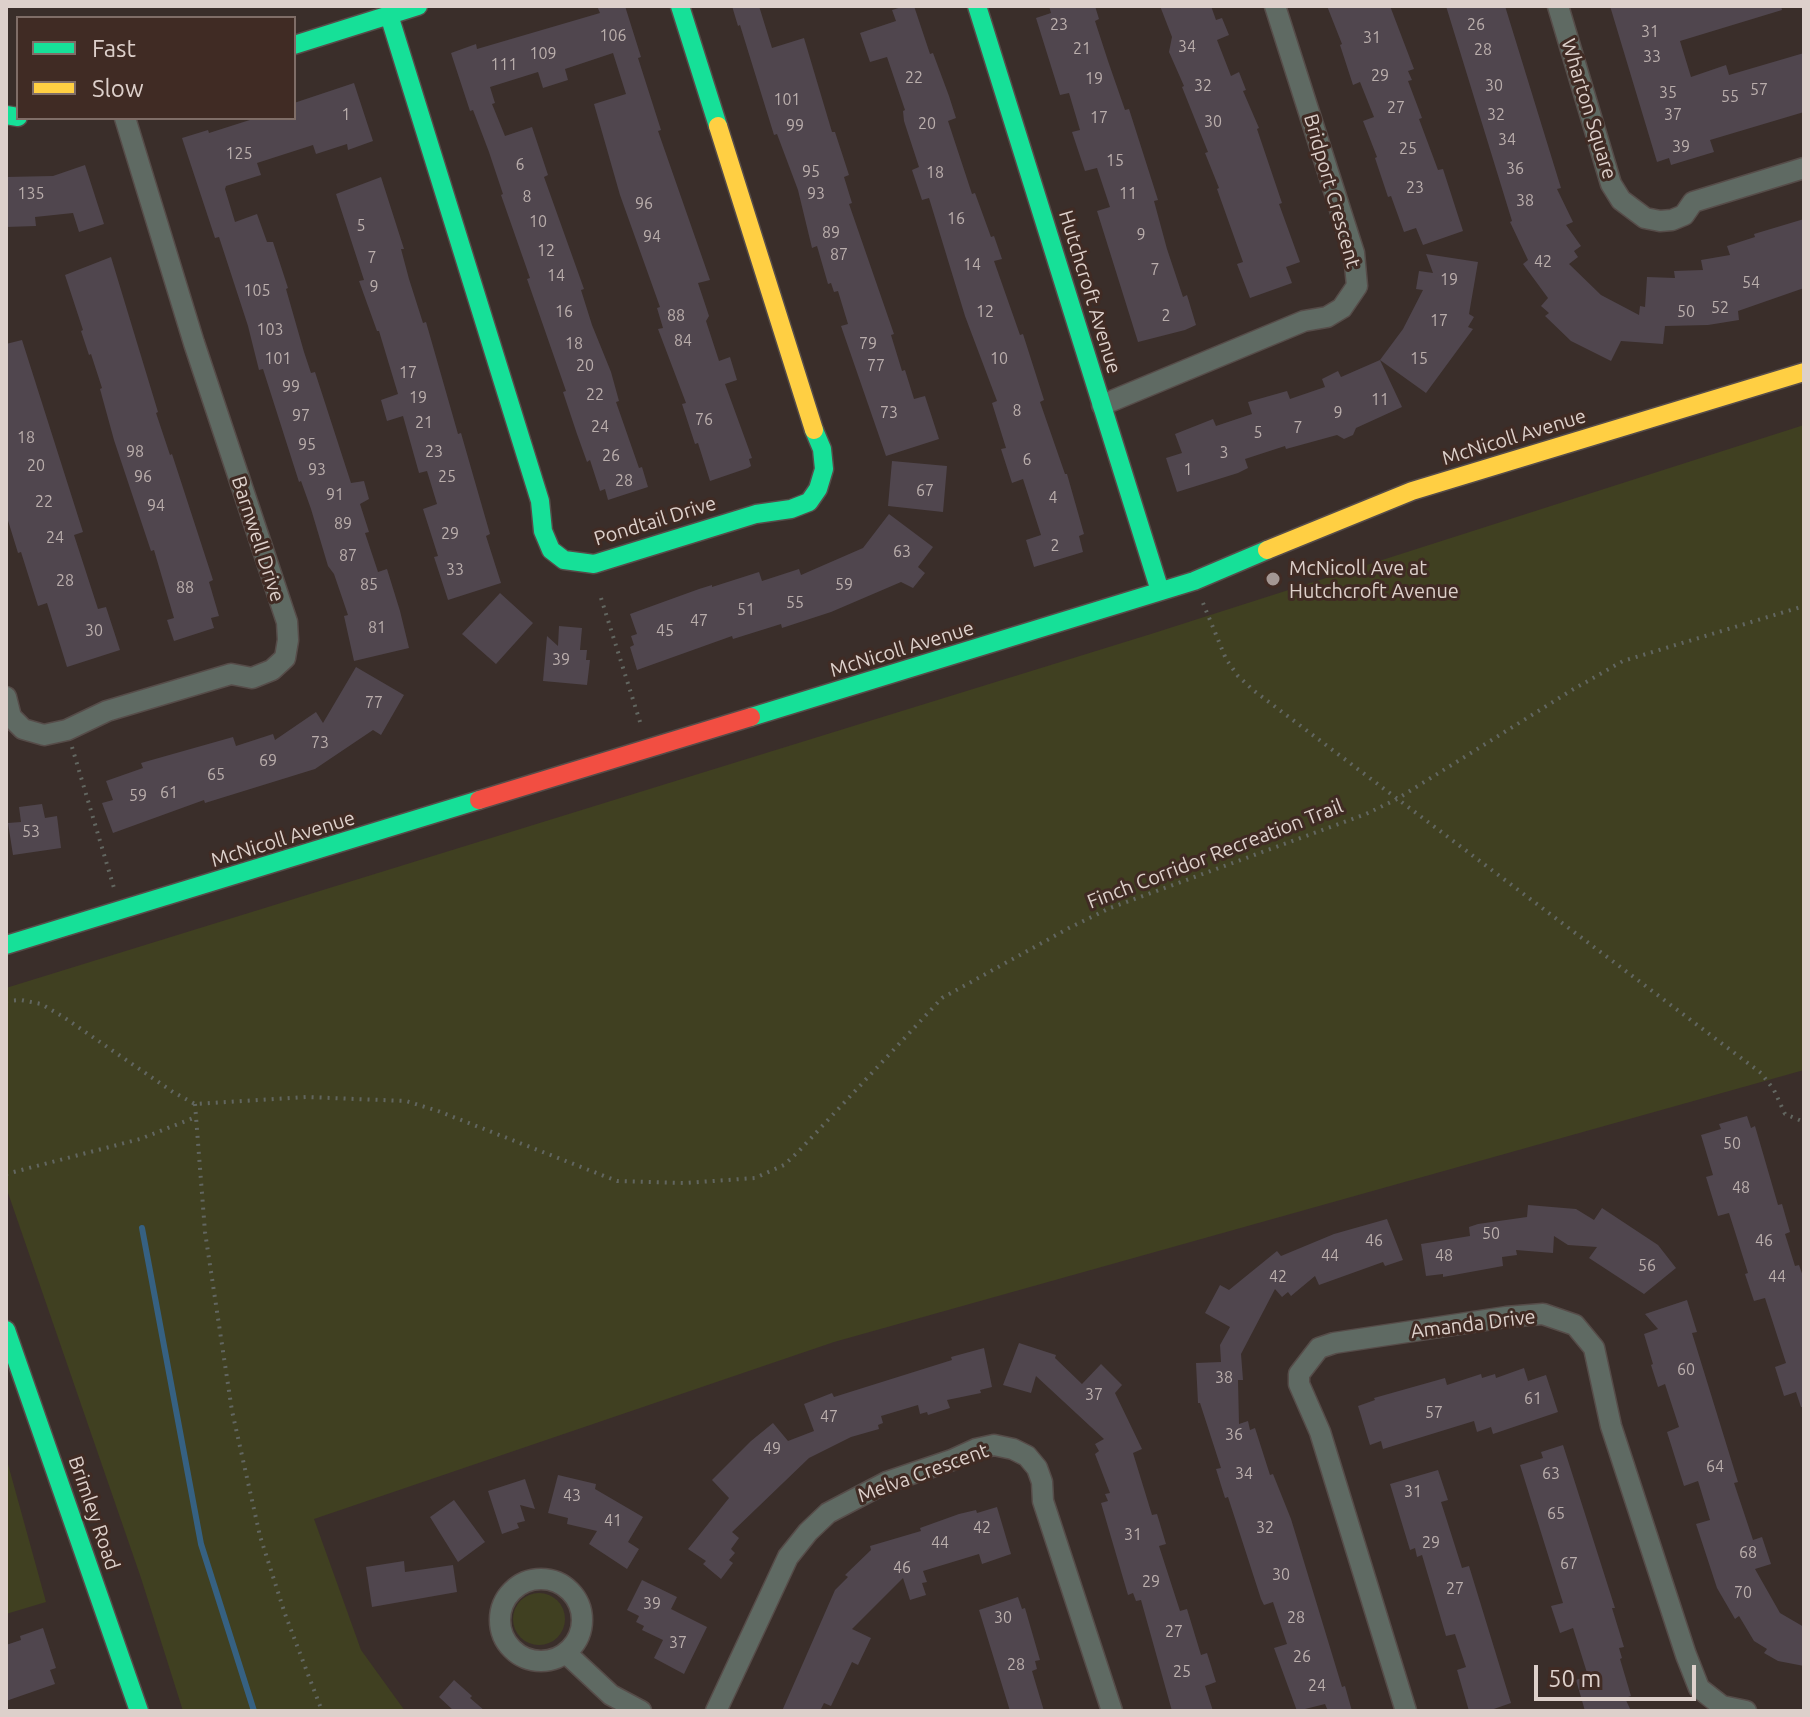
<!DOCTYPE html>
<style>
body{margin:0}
#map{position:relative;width:1810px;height:1717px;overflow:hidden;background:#3a2e2a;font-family:Ubuntu,sans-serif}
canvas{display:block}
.frame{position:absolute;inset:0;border:8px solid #ddd0cb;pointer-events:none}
.legend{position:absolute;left:16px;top:16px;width:280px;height:104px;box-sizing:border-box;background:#402b24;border:2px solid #7f6d67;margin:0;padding:10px 14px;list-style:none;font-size:24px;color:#ddd0cb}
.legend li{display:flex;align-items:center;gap:16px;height:40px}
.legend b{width:40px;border:2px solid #7f6d67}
.scale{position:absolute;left:1534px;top:1665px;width:162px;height:36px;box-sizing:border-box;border:4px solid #ddd0cb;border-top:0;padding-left:10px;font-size:24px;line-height:28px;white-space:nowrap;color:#ddd0cb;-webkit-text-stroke:6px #402b24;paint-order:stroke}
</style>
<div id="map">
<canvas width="1810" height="1717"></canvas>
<div class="frame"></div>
<ul class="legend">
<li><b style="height:10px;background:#16e098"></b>Fast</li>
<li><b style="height:10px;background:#ffcf43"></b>Slow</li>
</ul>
<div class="scale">50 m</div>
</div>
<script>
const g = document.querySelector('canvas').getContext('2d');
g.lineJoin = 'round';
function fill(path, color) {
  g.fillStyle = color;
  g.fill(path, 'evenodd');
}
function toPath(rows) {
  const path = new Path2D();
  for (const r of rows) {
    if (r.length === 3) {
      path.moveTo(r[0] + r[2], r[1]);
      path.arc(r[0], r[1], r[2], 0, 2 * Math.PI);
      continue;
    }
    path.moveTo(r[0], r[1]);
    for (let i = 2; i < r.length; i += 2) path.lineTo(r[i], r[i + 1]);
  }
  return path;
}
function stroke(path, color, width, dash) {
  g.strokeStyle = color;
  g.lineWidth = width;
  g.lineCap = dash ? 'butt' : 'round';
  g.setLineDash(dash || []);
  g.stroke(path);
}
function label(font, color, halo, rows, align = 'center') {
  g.font = font + ' Ubuntu,sans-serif';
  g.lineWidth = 6;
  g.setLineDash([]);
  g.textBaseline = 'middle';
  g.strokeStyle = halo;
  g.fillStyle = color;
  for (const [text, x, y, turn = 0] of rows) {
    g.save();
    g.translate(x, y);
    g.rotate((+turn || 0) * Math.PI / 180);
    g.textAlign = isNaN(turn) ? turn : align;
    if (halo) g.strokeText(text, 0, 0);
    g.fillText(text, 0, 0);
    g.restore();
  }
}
fill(toPath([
 [1804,425,1804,1070,834,1342,314,1519,361,1650,405,1711,183,1711,141,1578,6,1187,6,988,1151,634],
 [6,1457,46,1602,6,1614],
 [539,1619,26]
]), '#404021');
stroke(toPath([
 [142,1228,201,1544,254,1711]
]), '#366182', 6);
fill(toPath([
 [597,6,625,6,641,57,638,58,661,130,658,131,710,280,698,283,709,316,706,321,719,361,730,357,737,380,725,384,752,458,749,459,751,466,748,468,710,481,698,443,695,444,682,404,686,403,658,329,663,328,657,308,660,307,620,195,594,104,626,94,613,53,565,69,568,80,543,88,538,72,490,87,495,103,492,104,505,136,532,127,548,175,544,177,584,289,581,290,592,325,611,372,619,401,616,402,639,468,642,467,648,487,608,500,605,489,600,491,590,460,587,462,577,434,563,392,566,391,527,279,530,278,501,195,503,194,489,152,473,110,470,111,451,53,476,44,477,49,600,13],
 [732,6,759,6,772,48,804,38,832,132,835,132,849,175,844,177,852,203,849,204,894,334,891,335,902,371,905,370,914,399,925,396,939,439,886,456,841,326,848,324,838,291,834,292,831,283,828,284,817,246,812,248,798,190,777,134,774,135,740,25,738,26],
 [905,6,914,6,930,54,933,53,949,96,956,118,948,121,972,194,975,193,991,237,994,236,1002,259,994,261,1020,335,1023,334,1044,400,1040,402,1065,474,1067,474,1084,534,1079,536,1083,552,1034,567,1026,540,1041,535,1023,479,1012,483,1001,449,1006,448,992,403,997,401,965,316,929,198,922,200,912,170,919,167,904,121,903,111,905,110,887,57,870,62,860,33,896,21,892,10],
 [1049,6,1095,6,1099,19,1095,21,1108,61,1125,110,1129,109,1158,200,1154,201,1167,249,1183,297,1187,295,1196,325,1185,330,1138,342,1097,211,1110,207,1097,168,1085,171,1072,132,1080,130,1069,93,1060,95,1036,18,1051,13],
 [1160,6,1211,6,1216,20,1222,18,1229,35,1217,40,1231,76,1239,72,1246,90,1243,91,1259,128,1257,129,1282,203,1279,204,1300,262,1286,267,1292,283,1250,298,1237,264,1243,262,1217,189,1219,188,1205,153,1208,152,1182,87,1184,86,1169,52,1172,37],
 [1327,6,1390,6,1414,69,1408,71,1412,80,1408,81,1422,118,1419,119,1438,170,1443,169,1463,231,1423,245,1416,228,1404,232,1391,196,1388,197,1375,158,1377,157,1363,121,1374,117,1360,82,1353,85,1340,45,1342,44],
 [1446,6,1505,6,1561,188,1557,189,1573,222,1566,225,1581,246,1574,251,1578,257,1569,264,1601,295,1639,315,1640,306,1645,307,1647,277,1675,278,1674,271,1703,270,1701,260,1730,255,1727,246,1755,237,1754,234,1804,219,1804,288,1738,311,1739,320,1708,325,1665,326,1663,344,1621,341,1611,361,1571,341,1545,316,1549,313,1541,306,1548,298,1523,264,1528,260,1510,222,1512,221],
 [1610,6,1781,6,1782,10,1680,41,1691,77,1726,65,1729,75,1804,53,1804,112,1710,140,1714,152,1671,165,1669,158,1657,162],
 [354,83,373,141,348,150,347,144,316,154,313,145,257,163,261,175,226,186,225,189,235,222,257,214,267,242,273,242,288,288,286,289,304,352,311,373,315,372,351,483,364,481,369,499,360,504,369,532,365,533,378,572,387,569,400,611,409,648,354,661,344,616,348,615,334,574,328,566,311,509,301,481,299,482,263,369,259,370,248,326,219,237,215,238,182,138,208,130,209,133,256,118,294,118,294,103],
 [85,165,104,224,79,232,73,213,35,217,36,226,6,227,6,177,53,176],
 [381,177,404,249,401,249,409,279,423,323,426,322,458,434,461,433,473,475,490,534,486,536,501,583,448,600,434,557,438,556,423,509,437,504,427,471,419,473,403,416,387,421,381,400,398,394,379,331,377,331,359,281,364,280,336,194],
 [1426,254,1478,262,1469,314,1474,317,1468,327,1473,329,1426,393,1380,360,1403,329,1423,290,1416,289,1419,271,1433,273],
 [111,257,158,412,156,413,170,455,172,454,213,580,209,582,219,616,211,618,214,628,174,641,167,620,174,618,154,550,151,551,114,440,100,389,102,388,91,354,89,355,81,331,83,330,65,275],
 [22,340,83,532,74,535,98,609,106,607,120,650,67,667,47,603,38,606,21,552,18,553,6,514,6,344],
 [1380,360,1402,407,1356,428,1353,435,1344,439,1337,435,1286,449,1285,446,1245,459,1248,468,1238,473,1177,492,1166,458,1182,453,1175,434,1213,419,1216,426,1252,414,1248,402,1287,391,1290,399,1325,387,1322,379,1338,371,1341,377],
 [892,461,947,466,943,512,888,506],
 [889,514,933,547,918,567,925,573,913,588,901,582,831,612,782,628,781,624,733,639,732,636,637,670,630,647,634,645,631,636,637,634,630,614,699,589,712,585,712,587,759,572,762,581,799,569,801,575,863,548],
 [500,593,533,623,496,664,462,634],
 [559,626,582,628,580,650,587,650,586,660,590,660,587,685,543,681,547,636,558,646],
 [356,667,404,695,381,735,373,730,315,769,205,803,204,800,113,833,102,803,113,800,106,781,143,768,141,763,233,737,236,746,273,734,275,740,316,712,323,723],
 [42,804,45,818,57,816,61,848,13,855,8,823,21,822,19,807],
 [1747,1116,1751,1128,1755,1126,1778,1205,1782,1204,1790,1232,1785,1234,1795,1266,1799,1265,1804,1279,1804,1407,1801,1407,1796,1392,1784,1396,1775,1367,1786,1363,1765,1298,1754,1301,1745,1274,1748,1273,1729,1213,1718,1216,1706,1177,1713,1175,1701,1135,1721,1129,1719,1124],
 [1528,1205,1576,1209,1594,1220,1602,1208,1658,1245,1676,1268,1644,1294,1589,1258,1597,1247,1568,1245,1554,1236,1553,1253,1516,1250,1517,1255,1502,1257,1503,1266,1443,1277,1443,1274,1426,1276,1421,1244,1470,1236,1469,1227,1478,1224,1527,1217],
 [1387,1219,1403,1260,1385,1266,1383,1262,1319,1285,1315,1276,1291,1296,1288,1292,1282,1297,1275,1289,1241,1354,1243,1380,1238,1380,1239,1424,1248,1421,1250,1430,1255,1428,1270,1475,1273,1474,1291,1519,1342,1687,1345,1686,1352,1711,1328,1711,1325,1704,1297,1711,1274,1648,1287,1644,1273,1602,1264,1605,1261,1599,1228,1497,1225,1498,1216,1469,1221,1468,1200,1403,1198,1403,1196,1363,1221,1362,1220,1345,1230,1327,1205,1313,1220,1285,1229,1290,1277,1251,1281,1256,1334,1234],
 [1687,1300,1697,1332,1692,1333,1738,1482,1734,1483,1753,1540,1762,1537,1771,1564,1755,1569,1780,1613,1804,1627,1804,1666,1778,1661,1764,1653,1767,1649,1754,1641,1739,1616,1735,1619,1717,1588,1696,1524,1710,1520,1698,1481,1684,1486,1667,1432,1679,1427,1665,1384,1658,1387,1651,1365,1653,1364,1644,1334,1658,1329,1645,1314],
 [1019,1343,1056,1355,1055,1358,1082,1384,1101,1364,1122,1385,1115,1393,1142,1449,1133,1453,1152,1515,1157,1514,1166,1544,1159,1546,1180,1611,1187,1609,1201,1655,1207,1653,1216,1682,1205,1686,1213,1711,1172,1711,1141,1600,1136,1601,1133,1593,1128,1595,1101,1503,1108,1501,1105,1494,1110,1493,1095,1454,1099,1451,1095,1444,1104,1439,1036,1376,1031,1393,1003,1385],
 [984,1348,992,1387,980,1390,981,1393,947,1400,950,1408,928,1415,927,1412,920,1414,918,1405,881,1416,883,1423,878,1425,879,1429,851,1437,809,1458,732,1532,739,1538,731,1549,735,1553,729,1560,733,1563,721,1579,703,1564,706,1561,688,1549,729,1498,712,1480,751,1441,773,1423,788,1441,814,1431,804,1404,832,1393,834,1397,952,1360,951,1357],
 [1524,1368,1528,1381,1546,1375,1558,1412,1493,1434,1491,1427,1477,1432,1474,1421,1383,1449,1381,1441,1370,1445,1358,1406,1375,1400,1374,1398,1445,1378,1447,1385,1481,1374,1482,1378,1495,1374,1496,1378],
 [1563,1445,1615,1608,1612,1608,1624,1647,1619,1648,1622,1658,1620,1659,1631,1696,1625,1698,1631,1711,1585,1711,1576,1680,1588,1676,1573,1628,1560,1633,1551,1606,1563,1603,1520,1465,1543,1458,1541,1452],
 [1438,1470,1448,1500,1441,1502,1462,1568,1469,1566,1511,1703,1488,1711,1469,1711,1457,1670,1466,1667,1455,1634,1446,1636,1422,1555,1417,1557,1415,1548,1410,1550,1390,1484],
 [558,1475,596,1484,595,1489,643,1517,628,1542,639,1549,627,1569,589,1544,597,1531,567,1524,568,1518,548,1513],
 [525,1479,535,1509,520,1505,525,1521,517,1523,519,1528,502,1534,488,1491],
 [454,1500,485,1542,458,1562,430,1517],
 [997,1507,1011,1554,982,1564,979,1554,923,1571,927,1582,922,1583,926,1595,910,1600,903,1578,852,1629,871,1638,858,1665,852,1662,831,1706,824,1703,820,1711,782,1711,835,1590,848,1577,845,1575,871,1550,870,1546,921,1531,920,1528,959,1514,976,1510,977,1513],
 [404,1561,405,1572,453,1565,457,1592,372,1607,366,1567],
 [642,1580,677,1597,671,1609,707,1627,684,1674,654,1658,663,1640,642,1630,644,1626,636,1622,639,1616,627,1610],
 [1018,1597,1022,1609,1025,1608,1040,1660,1035,1661,1037,1669,1032,1671,1044,1711,1010,1711,979,1610],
 [43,1628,56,1668,50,1670,55,1684,6,1701,6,1645,21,1640,20,1636],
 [454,1680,472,1696,470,1698,485,1711,454,1711,439,1697]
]), '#50464e');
const street = toPath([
 [1558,6,1611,184,1621,200,1645,218,1660,221,1672,220,1684,215,1693,202,1804,168],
 [1102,405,1304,321,1327,317,1342,308,1357,286,1354,253,1275,6],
 [6,697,11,717,23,729,44,735,67,730,107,711,231,674,252,678,272,670,285,658,288,640,287,622,194,343,125,118],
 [541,1620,41],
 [566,1653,611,1695,641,1711],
 [716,1711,788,1557,808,1532,828,1513,887,1482,952,1460,976,1449,994,1445,1013,1449,1027,1456,1037,1468,1042,1482,1043,1501,1112,1711],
 [1406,1711,1320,1432,1299,1384,1299,1374,1319,1348,1334,1343,1506,1317,1543,1314,1575,1325,1594,1348,1611,1426,1686,1655,1699,1688,1722,1706,1746,1711]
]);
const fast = toPath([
 [680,6,718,126],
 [977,6,1160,591],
 [389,15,540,501,543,531,551,550,564,560,594,564,756,514,791,509,809,502,818,489,824,469,822,449,814,430],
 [294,45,418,6],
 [6,115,18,117],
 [751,717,1194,581,1267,550],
 [6,945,479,800],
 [6,1330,139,1711]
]);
const slow = toPath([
 [718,126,814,430],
 [1267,550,1412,491,1804,372]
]);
const jam = toPath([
 [479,800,751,717]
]);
stroke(street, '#564c49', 23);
stroke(fast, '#564c49', 21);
stroke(slow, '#564c49', 21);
stroke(jam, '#564c49', 21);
stroke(toPath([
 [601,598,641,725],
 [1203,603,1226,659,1238,676,1253,690,1761,1073,1774,1090,1785,1114,1804,1122],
 [72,747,114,888],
 [6,1001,21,1000,41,1004,62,1016,173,1092,195,1104,306,1097,406,1101,438,1111,617,1181,685,1183,755,1178,784,1165,798,1152,942,998,1069,928,1110,908,1366,814,1397,799,1572,690,1623,661,1804,606],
 [195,1104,205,1232,232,1411,260,1536,285,1614,322,1711],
 [6,1174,140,1139,196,1117]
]), '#626660', 4, [2, 6]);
stroke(street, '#5f6a63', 20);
stroke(fast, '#16e098', 18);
stroke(slow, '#ffcf43', 18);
stroke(jam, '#f24e42', 18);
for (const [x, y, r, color] of [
 [1273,579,8,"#a49793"]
]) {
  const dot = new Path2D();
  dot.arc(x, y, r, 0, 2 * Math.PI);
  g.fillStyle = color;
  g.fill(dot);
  stroke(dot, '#402b24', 3);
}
label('16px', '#baaeac', null, [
 ["23",1059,25],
 ["26",1476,25],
 ["31",1650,32],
 ["106",613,36],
 ["31",1372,38],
 ["34",1187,47],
 ["21",1082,49],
 ["28",1483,50],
 ["109",543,54],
 ["33",1652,57],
 ["111",504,65],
 ["29",1380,76],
 ["22",914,78],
 ["19",1094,79],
 ["32",1203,86],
 ["30",1494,86],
 ["57",1759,90],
 ["35",1668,93],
 ["55",1730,97],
 ["101",787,100],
 ["27",1396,108],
 ["1",346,115],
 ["32",1496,115],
 ["37",1673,115],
 ["17",1099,118],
 ["30",1213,122],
 ["20",927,124],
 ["99",795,126],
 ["34",1507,140],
 ["39",1681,147],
 ["25",1408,149],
 ["125",239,154],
 ["15",1115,161],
 ["6",520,165],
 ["36",1515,169],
 ["95",811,172],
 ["18",935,173],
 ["23",1415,188],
 ["135",31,194],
 ["93",816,194],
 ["11",1128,194],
 ["8",527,197],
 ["38",1525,201],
 ["96",644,204],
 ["16",956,219],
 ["10",538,222],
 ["5",361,226],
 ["89",831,233],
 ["9",1141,235],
 ["94",652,237],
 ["12",546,251],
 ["87",839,255],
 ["7",372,258],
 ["42",1543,262],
 ["14",972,265],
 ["7",1155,270],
 ["14",556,276],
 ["19",1449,280],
 ["54",1751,283],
 ["9",374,287],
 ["105",257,291],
 ["52",1720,308],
 ["16",564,312],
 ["12",985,312],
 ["50",1686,312],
 ["88",676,316],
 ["2",1166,316],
 ["17",1439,321],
 ["103",270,330],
 ["84",683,341],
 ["18",574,344],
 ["79",868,344],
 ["101",278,359],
 ["10",999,359],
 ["15",1419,359],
 ["20",585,366],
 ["77",876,366],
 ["17",408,373],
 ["99",291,387],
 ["22",595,395],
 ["19",418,398],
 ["11",1380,400],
 ["8",1017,411],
 ["73",889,413],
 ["9",1338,413],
 ["97",301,416],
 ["76",704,420],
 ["21",424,423],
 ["24",600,427],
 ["7",1298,428],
 ["5",1258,433],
 ["18",26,438],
 ["95",307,445],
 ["98",135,452],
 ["23",434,452],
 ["3",1224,453],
 ["26",611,456],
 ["6",1027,460],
 ["20",36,466],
 ["93",317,470],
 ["1",1188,470],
 ["96",143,477],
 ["25",447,477],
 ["28",624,481],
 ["67",925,491],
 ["91",335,495],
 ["4",1053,498],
 ["22",44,502],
 ["94",156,506],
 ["89",343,524],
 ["29",450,534],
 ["24",55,538],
 ["2",1055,546],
 ["63",902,552],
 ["87",348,556],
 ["33",455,570],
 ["28",65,581],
 ["85",369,585],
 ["59",844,585],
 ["88",185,588],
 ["55",795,603],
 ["51",746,610],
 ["47",699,621],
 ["81",377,628],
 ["30",94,631],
 ["45",665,631],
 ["39",561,660],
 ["77",374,703],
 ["73",320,743],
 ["69",268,761],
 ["65",216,775],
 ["61",169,793],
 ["59",138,796],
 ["53",31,832],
 ["50",1732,1144],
 ["48",1741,1188],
 ["50",1491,1234],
 ["46",1374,1241],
 ["46",1764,1241],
 ["44",1330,1256],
 ["48",1444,1256],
 ["56",1647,1266],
 ["42",1278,1277],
 ["44",1777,1277],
 ["60",1686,1370],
 ["38",1224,1378],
 ["37",1094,1395],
 ["61",1533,1399],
 ["57",1434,1413],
 ["47",829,1417],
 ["36",1234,1435],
 ["49",772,1449],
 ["64",1715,1467],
 ["34",1244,1474],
 ["63",1551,1474],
 ["31",1413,1492],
 ["43",572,1496],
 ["65",1556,1514],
 ["41",613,1521],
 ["42",982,1528],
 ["32",1265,1528],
 ["31",1133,1535],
 ["44",940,1543],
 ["29",1431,1543],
 ["68",1748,1553],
 ["67",1569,1564],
 ["46",902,1568],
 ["30",1281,1575],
 ["29",1151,1582],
 ["27",1455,1589],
 ["70",1743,1593],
 ["39",652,1604],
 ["30",1003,1618],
 ["28",1296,1618],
 ["27",1174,1632],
 ["37",678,1643],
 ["26",1302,1657],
 ["28",1016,1665],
 ["25",1182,1672],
 ["24",1317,1686]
]);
label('20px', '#ddd0cb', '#402b24', [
 ["Wharton Square",1589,109,73],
 ["Bridport Crescent",1332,191,74],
 ["Hutchcroft Avenue",1090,292,73],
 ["McNicoll Avenue",1514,437,-17],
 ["Pondtail Drive",655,521,-17],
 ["Barnwell Drive",258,539,72],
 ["McNicoll Avenue",902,649,-17],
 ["McNicoll Avenue",283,839,-17],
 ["Finch Corridor Recreation Trail",1215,854,-21],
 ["Amanda Drive",1473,1324,-7],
 ["Melva Crescent",923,1473,-20],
 ["Brimley Road",94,1513,71]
]);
label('20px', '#ddd0cb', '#402b24', [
 ["McNicoll Ave at",1289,568],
 ["Hutchcroft Avenue",1289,591]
], 'left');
</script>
